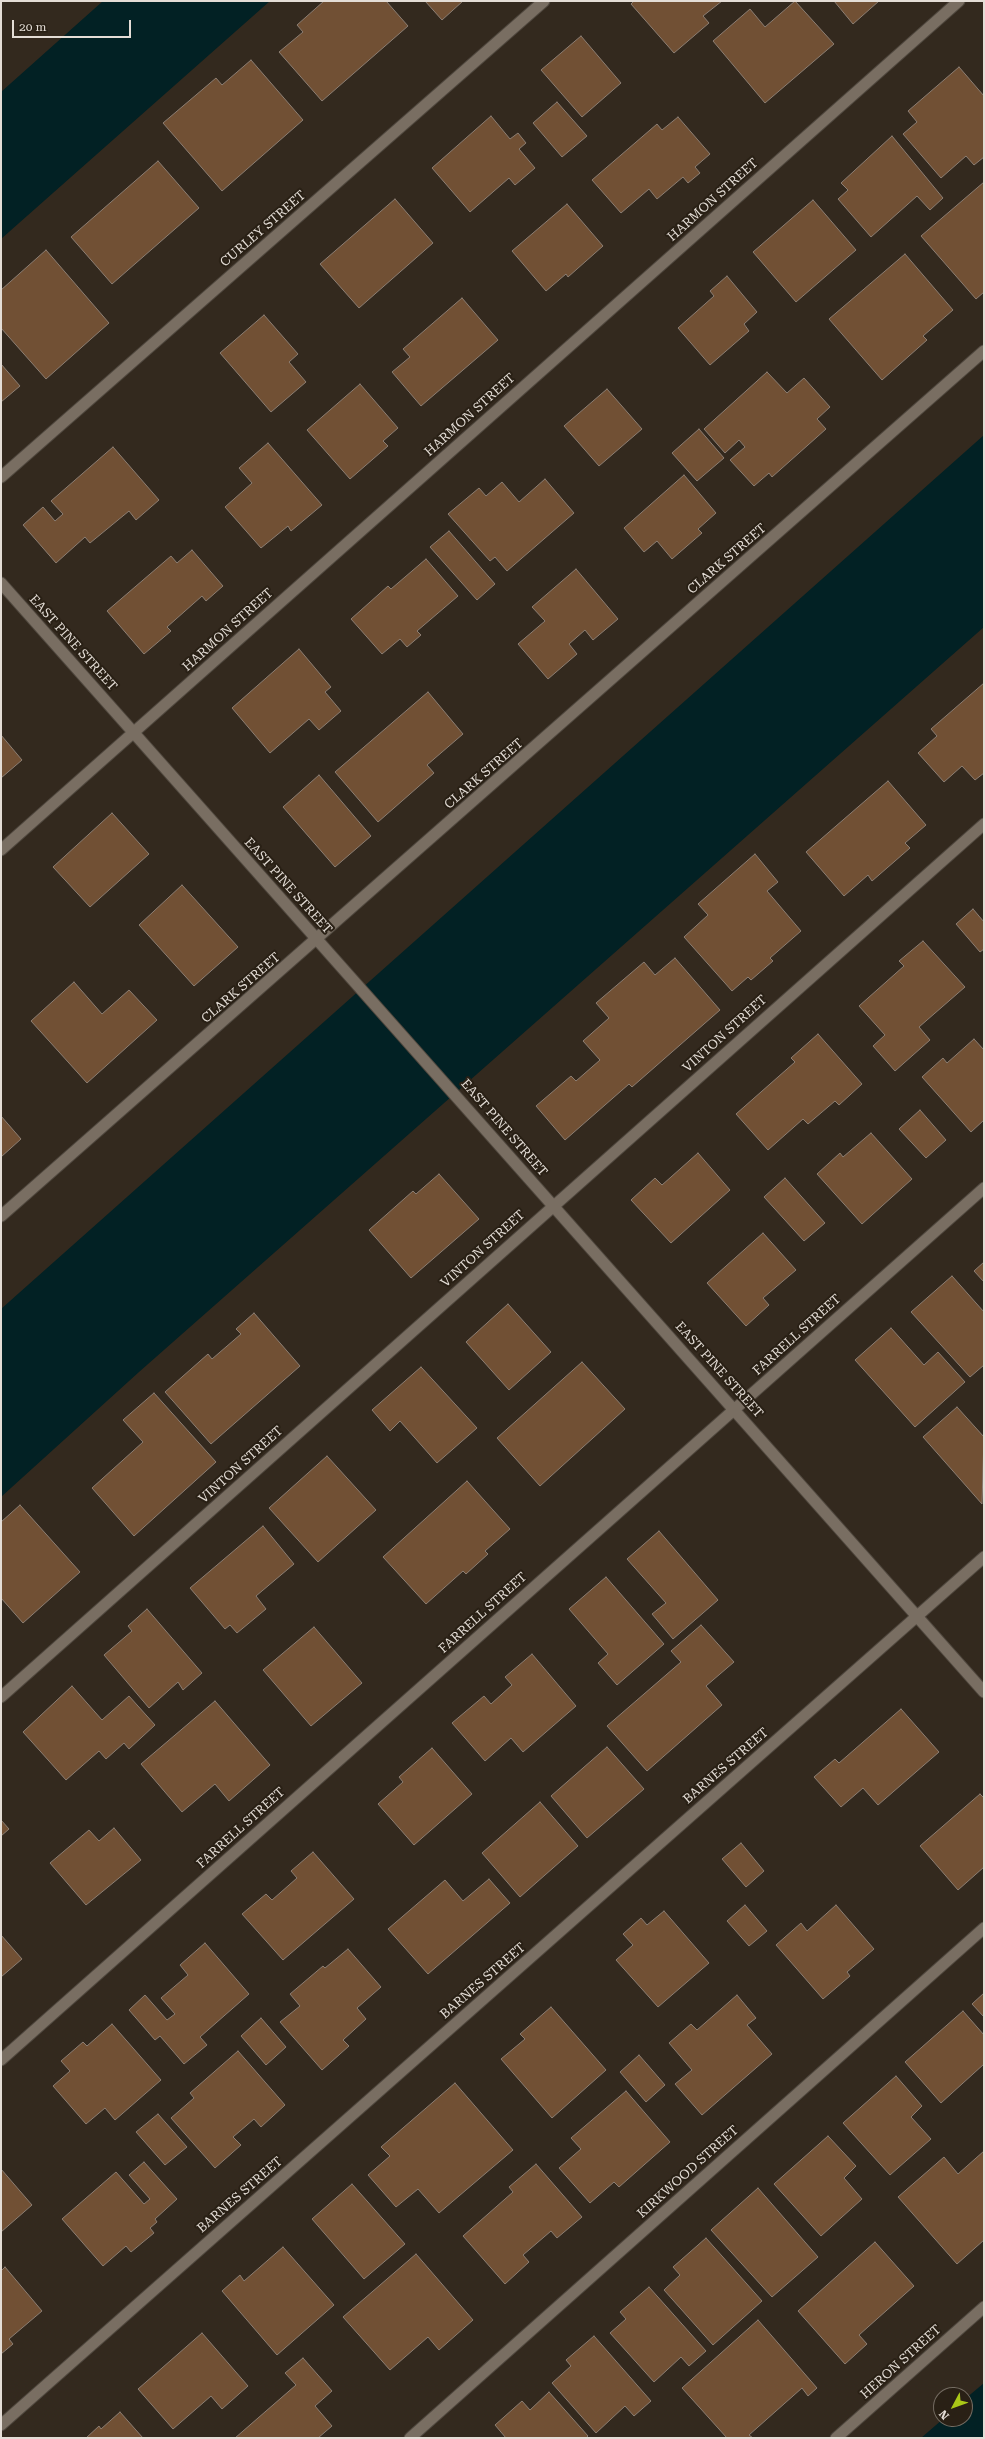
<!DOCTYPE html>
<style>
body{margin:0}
#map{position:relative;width:985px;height:2439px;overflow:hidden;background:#33291e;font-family:"Roboto Serif",serif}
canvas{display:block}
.frame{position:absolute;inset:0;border:2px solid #e4ddd6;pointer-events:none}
.north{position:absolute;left:933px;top:2387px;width:40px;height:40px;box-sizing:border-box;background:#292015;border:1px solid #746c62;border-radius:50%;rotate:229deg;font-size:11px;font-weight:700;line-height:16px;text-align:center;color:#e4ddd6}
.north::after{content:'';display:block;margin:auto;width:14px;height:18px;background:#aac717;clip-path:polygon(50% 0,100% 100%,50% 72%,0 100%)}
.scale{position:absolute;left:12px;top:20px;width:119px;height:18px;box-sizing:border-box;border:2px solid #e4ddd6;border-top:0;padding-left:5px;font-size:12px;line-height:14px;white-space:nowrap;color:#e4ddd6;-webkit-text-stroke:3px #292015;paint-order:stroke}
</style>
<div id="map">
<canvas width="985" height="2439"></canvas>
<div class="frame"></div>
<div class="north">N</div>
<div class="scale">20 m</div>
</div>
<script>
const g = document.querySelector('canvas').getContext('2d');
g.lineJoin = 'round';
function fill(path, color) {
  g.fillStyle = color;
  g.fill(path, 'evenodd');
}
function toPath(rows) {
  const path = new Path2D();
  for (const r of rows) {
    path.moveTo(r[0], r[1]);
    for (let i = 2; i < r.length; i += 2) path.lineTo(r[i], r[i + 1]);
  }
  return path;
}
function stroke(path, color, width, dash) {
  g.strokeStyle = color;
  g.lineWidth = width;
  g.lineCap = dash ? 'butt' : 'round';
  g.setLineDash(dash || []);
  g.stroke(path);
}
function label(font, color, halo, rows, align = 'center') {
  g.font = font + ' "Roboto Serif",serif';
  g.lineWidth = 4;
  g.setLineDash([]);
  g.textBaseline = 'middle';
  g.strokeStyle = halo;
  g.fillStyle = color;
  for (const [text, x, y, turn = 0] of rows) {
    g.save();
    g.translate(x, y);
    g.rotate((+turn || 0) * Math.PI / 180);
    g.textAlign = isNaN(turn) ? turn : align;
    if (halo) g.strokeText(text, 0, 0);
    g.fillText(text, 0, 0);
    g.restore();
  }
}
fill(toPath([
 [103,1,270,1,1,239,1,92],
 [984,435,984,627,139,1372,1,1497,1,1309],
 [984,2383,984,2438,921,2438,943,2419,965,2419,965,2399]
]), '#022124');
const building = toPath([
 [324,1,386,1,408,26,322,101,279,52,303,32,297,25,324,1],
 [425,1,463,1,442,20,425,1],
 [634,1,722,1,703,16,709,23,674,53,631,4,634,1],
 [795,1,834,44,765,103,713,41,750,9,765,27,795,1],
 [834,1,879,1,853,24,834,1],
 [581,36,621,83,582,117,541,70,581,36],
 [251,60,303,120,222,191,163,123,216,78,222,85,251,60],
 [959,67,984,96,984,157,974,165,966,156,941,178,903,134,917,122,908,111,959,67],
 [557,102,587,136,562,157,533,123,557,102],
 [491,116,510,139,518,133,526,143,519,149,535,168,515,185,509,178,470,212,432,168,491,116],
 [678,117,710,154,695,167,700,173,688,183,683,177,657,199,649,189,621,213,592,180,657,124,662,130,678,117],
 [892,136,943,198,930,210,917,196,871,237,838,199,848,190,841,183,892,136],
 [158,161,199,208,112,284,71,237,158,161],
 [984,182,984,292,976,299,921,236,984,182],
 [395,199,433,243,359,308,320,264,395,199],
 [813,200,856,250,796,302,753,252,813,200],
 [567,204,603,246,568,277,566,274,546,291,512,251,567,204],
 [46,250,109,323,46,379,1,328,1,290,46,250],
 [905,254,953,310,923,336,927,340,882,380,829,319,905,254],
 [727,276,757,312,744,324,749,331,710,365,678,328,714,296,710,291,727,276],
 [462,298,498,340,421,406,392,372,410,357,403,349,462,298],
 [264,315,298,354,289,362,306,382,271,412,220,353,264,315],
 [1,364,20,386,1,402,1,364],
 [767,372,787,393,804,378,830,407,817,419,826,429,772,477,769,473,754,486,730,460,745,447,739,440,725,453,704,429,767,372],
 [360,384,398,428,383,441,388,446,350,479,307,430,360,384],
 [607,389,642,429,599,466,564,426,607,389],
 [699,429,724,458,697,481,672,453,699,429],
 [268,443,322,505,291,531,288,526,261,548,225,507,252,483,239,468,268,443],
 [113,447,159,500,136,520,129,511,90,543,85,537,56,563,23,525,43,507,55,521,63,514,51,501,113,447],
 [684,475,716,513,698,529,702,533,672,559,657,541,644,552,624,528,684,475],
 [545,479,574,513,507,571,495,557,490,561,448,514,479,488,486,496,502,482,519,502,545,479],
 [449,531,495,584,477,600,430,547,449,531],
 [192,550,223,586,206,601,202,596,167,627,171,631,144,654,107,611,171,556,177,563,192,550],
 [426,559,458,596,417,631,421,635,407,647,400,639,382,654,351,619,388,586,391,589,426,559],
 [576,569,618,619,593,640,585,630,569,644,577,654,548,679,518,644,545,621,532,607,576,569],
 [299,649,331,687,325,692,341,711,319,730,309,719,270,753,232,708,299,649],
 [984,683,984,773,975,780,962,766,944,782,918,753,937,736,931,729,984,683],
 [428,692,463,734,427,765,434,773,378,822,335,772,428,692],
 [1,735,22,760,1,778,1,735],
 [319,775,371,836,335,867,283,807,319,775],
 [888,781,926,825,905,843,910,848,872,881,868,875,844,896,806,852,888,781],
 [112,813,149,854,90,907,53,867,112,813],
 [755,854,778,882,767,891,801,931,770,958,773,961,751,980,748,977,732,991,684,937,708,915,698,904,755,854],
 [182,885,238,947,194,986,139,925,182,885],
 [973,909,984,922,984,949,980,952,956,924,973,909],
 [923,941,965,987,919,1027,930,1040,895,1071,873,1046,885,1035,859,1006,904,966,899,961,923,941],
 [675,958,720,1010,632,1087,629,1084,565,1140,536,1106,571,1076,576,1081,600,1060,583,1041,609,1018,596,1003,644,962,655,975,675,958],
 [74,982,102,1014,129,990,157,1020,87,1083,31,1021,74,982],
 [818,1034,862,1084,839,1105,835,1101,808,1124,803,1119,768,1150,736,1114,795,1062,791,1058,818,1034],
 [974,1039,984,1050,984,1120,971,1132,922,1077,943,1058,947,1063,974,1039],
 [920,1110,946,1140,926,1158,899,1129,920,1110],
 [1,1116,21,1139,1,1157,1,1116],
 [871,1133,912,1179,862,1224,817,1174,840,1153,843,1157,871,1133],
 [698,1153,730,1190,671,1243,631,1200,655,1178,662,1185,698,1153],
 [439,1174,479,1219,411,1278,369,1230,413,1191,416,1194,439,1174],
 [785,1178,825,1223,804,1241,764,1197,785,1178],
 [763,1233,796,1270,763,1298,769,1305,746,1326,707,1283,763,1233],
 [984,1262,984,1282,974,1271,984,1262],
 [952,1276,984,1312,984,1365,970,1377,911,1312,952,1276],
 [508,1304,551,1352,509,1390,466,1342,508,1304],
 [254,1313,300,1366,211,1444,165,1392,208,1354,212,1359,241,1334,236,1329,254,1313],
 [891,1328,924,1365,938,1352,965,1382,915,1427,855,1360,891,1328],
 [582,1362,625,1409,540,1486,497,1438,582,1362],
 [421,1367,477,1428,437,1463,400,1421,390,1431,372,1410,421,1367],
 [154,1393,216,1462,134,1536,92,1488,143,1442,123,1420,154,1393],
 [957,1407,984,1437,982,1504,923,1437,957,1407],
 [327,1456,376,1510,318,1562,269,1508,327,1456],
 [467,1481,510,1529,485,1551,488,1554,466,1574,463,1571,426,1604,383,1557,467,1481],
 [20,1505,80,1572,23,1623,1,1598,1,1522,20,1505],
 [263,1526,294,1564,256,1596,266,1609,237,1633,230,1625,225,1629,190,1588,263,1526],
 [659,1531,718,1600,673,1639,652,1614,666,1603,627,1559,659,1531],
 [606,1577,664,1644,617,1685,598,1663,608,1654,569,1609,606,1577],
 [147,1609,202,1673,183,1690,178,1682,149,1708,104,1655,132,1631,128,1626,147,1609],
 [701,1625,734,1662,706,1686,722,1705,647,1771,607,1726,681,1662,671,1651,701,1625],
 [314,1627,362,1683,311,1726,263,1670,314,1627],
 [532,1654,576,1706,523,1752,511,1738,485,1761,452,1723,484,1696,491,1704,512,1685,505,1677,532,1654],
 [72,1686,102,1720,129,1696,155,1725,129,1749,124,1743,106,1759,99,1751,66,1780,23,1732,72,1686],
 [215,1701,270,1765,229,1801,215,1784,182,1812,141,1764,215,1701],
 [901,1709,939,1752,878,1805,863,1788,841,1807,814,1777,835,1759,839,1763,901,1709],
 [607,1747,644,1789,587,1838,551,1796,607,1747],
 [432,1748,472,1794,414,1845,378,1804,403,1782,399,1777,432,1748],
 [980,1794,984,1798,984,1867,958,1890,920,1846,980,1794],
 [540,1802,578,1846,520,1897,482,1853,540,1802],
 [1,1820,9,1829,1,1836,1,1820],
 [114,1828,141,1860,86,1905,50,1863,89,1830,99,1841,114,1828],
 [741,1843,764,1871,746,1887,722,1859,741,1843],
 [313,1852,354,1899,283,1960,242,1914,266,1894,272,1900,297,1878,291,1871,313,1852],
 [489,1879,510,1903,428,1974,388,1929,445,1880,463,1901,489,1879],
 [745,1905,767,1931,749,1946,727,1921,745,1905],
 [836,1905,874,1949,847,1972,850,1976,823,1999,776,1945,801,1923,807,1931,836,1905],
 [664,1911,709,1963,658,2007,616,1960,633,1945,623,1934,641,1918,647,1925,664,1911],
 [1,1935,22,1959,1,1977,1,1935],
 [205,1943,249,1994,200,2037,207,2045,184,2064,160,2036,155,2040,129,2010,145,1995,167,2020,175,2014,161,1998,188,1975,180,1965,205,1943],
 [348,1949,381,1987,357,2008,366,2019,343,2040,349,2046,322,2070,280,2022,300,2006,290,1994,323,1966,325,1968,348,1949],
 [984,1993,984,2017,972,2004,984,1993],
 [737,1995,756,2018,747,2025,772,2054,702,2115,675,2084,692,2070,669,2043,691,2024,697,2030,737,1995],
 [551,2007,606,2070,552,2118,501,2059,525,2039,520,2034,551,2007],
 [963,2011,984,2035,984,2064,941,2103,905,2062,963,2011],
 [261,2018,286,2047,266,2065,241,2036,261,2018],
 [112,2024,161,2080,115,2120,105,2108,86,2124,53,2086,70,2071,61,2061,83,2042,87,2046,112,2024],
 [238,2051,285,2105,261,2127,254,2119,233,2137,241,2145,215,2168,171,2118,194,2098,190,2093,238,2051],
 [639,2055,665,2085,646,2102,620,2072,639,2055],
 [896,2076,922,2106,911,2117,931,2139,890,2175,843,2123,896,2076],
 [455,2083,513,2150,439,2213,418,2189,396,2207,368,2175,390,2156,381,2147,455,2083],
 [626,2091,670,2142,619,2187,614,2182,590,2203,559,2168,581,2149,571,2138,626,2091],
 [158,2114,187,2147,165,2165,136,2132,158,2114],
 [828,2136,856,2166,844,2178,862,2199,821,2236,774,2184,828,2136],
 [984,2151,984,2240,957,2264,898,2197,944,2157,958,2174,984,2151],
 [144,2162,177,2199,155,2219,157,2222,150,2228,154,2233,131,2252,126,2246,103,2266,62,2219,116,2172,144,2204,150,2199,129,2175,144,2162],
 [536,2164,582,2217,557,2238,551,2231,523,2255,529,2262,505,2284,463,2236,513,2192,509,2187,536,2164],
 [1,2169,32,2205,1,2232,1,2169],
 [352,2184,405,2244,364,2279,312,2219,352,2184],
 [758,2188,818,2257,772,2297,711,2230,758,2188],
 [706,2238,762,2301,713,2345,664,2290,680,2275,673,2267,706,2238],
 [875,2242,914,2286,859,2335,867,2344,845,2364,798,2311,875,2242],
 [283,2247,334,2305,277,2355,222,2291,240,2275,244,2281,283,2247],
 [416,2254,473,2320,439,2350,428,2337,390,2370,343,2317,416,2254],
 [5,2267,42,2311,9,2339,13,2344,1,2354,1,2271,5,2267],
 [649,2287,706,2351,689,2366,681,2357,654,2382,610,2333,626,2319,620,2312,649,2287],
 [758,2320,817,2388,808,2396,802,2388,749,2435,753,2438,727,2438,682,2388,758,2320],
 [202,2333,248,2386,222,2409,211,2396,173,2429,138,2389,202,2333],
 [594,2336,651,2401,634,2416,625,2406,596,2433,552,2383,571,2366,566,2360,594,2336],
 [303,2358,332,2391,315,2406,332,2426,318,2438,235,2438,296,2385,285,2373,303,2358],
 [549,2392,588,2436,586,2438,506,2438,495,2425,522,2401,530,2410,549,2392],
 [120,2412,143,2438,86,2438,99,2426,101,2429,120,2412]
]);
fill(building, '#715034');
stroke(building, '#8c7e73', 1);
const minor = toPath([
 [1,477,544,1],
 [1,583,984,1692],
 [1,850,959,1],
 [1,1216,984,351],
 [1,1697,984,824],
 [1,2060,984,1188],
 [1,2425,984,1557],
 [410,2438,984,1928],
 [836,2438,984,2307]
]);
stroke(minor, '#4f473e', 13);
stroke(minor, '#796e62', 11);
label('13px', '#e4ddd6', '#292015', [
 ["HARMON STREET",713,200,-42],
 ["CURLEY STREET",263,229,-41],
 ["HARMON STREET",470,415,-42],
 ["CLARK STREET",727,559,-41],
 ["HARMON STREET",228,630,-42],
 ["EAST PINE STREET",73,643,48],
 ["CLARK STREET",484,774,-41],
 ["EAST PINE STREET",288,886,48],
 ["CLARK STREET",241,988,-41],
 ["VINTON STREET",725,1034,-42],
 ["EAST PINE STREET",504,1128,49],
 ["VINTON STREET",483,1249,-42],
 ["FARRELL STREET",797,1335,-42],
 ["EAST PINE STREET",719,1370,48],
 ["VINTON STREET",241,1465,-42],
 ["FARRELL STREET",483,1613,-42],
 ["BARNES STREET",726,1766,-41],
 ["FARRELL STREET",241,1828,-42],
 ["BARNES STREET",483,1981,-41],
 ["KIRKWOOD STREET",688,2172,-42],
 ["BARNES STREET",240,2195,-41],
 ["HERON STREET",901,2362,-42]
]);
</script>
